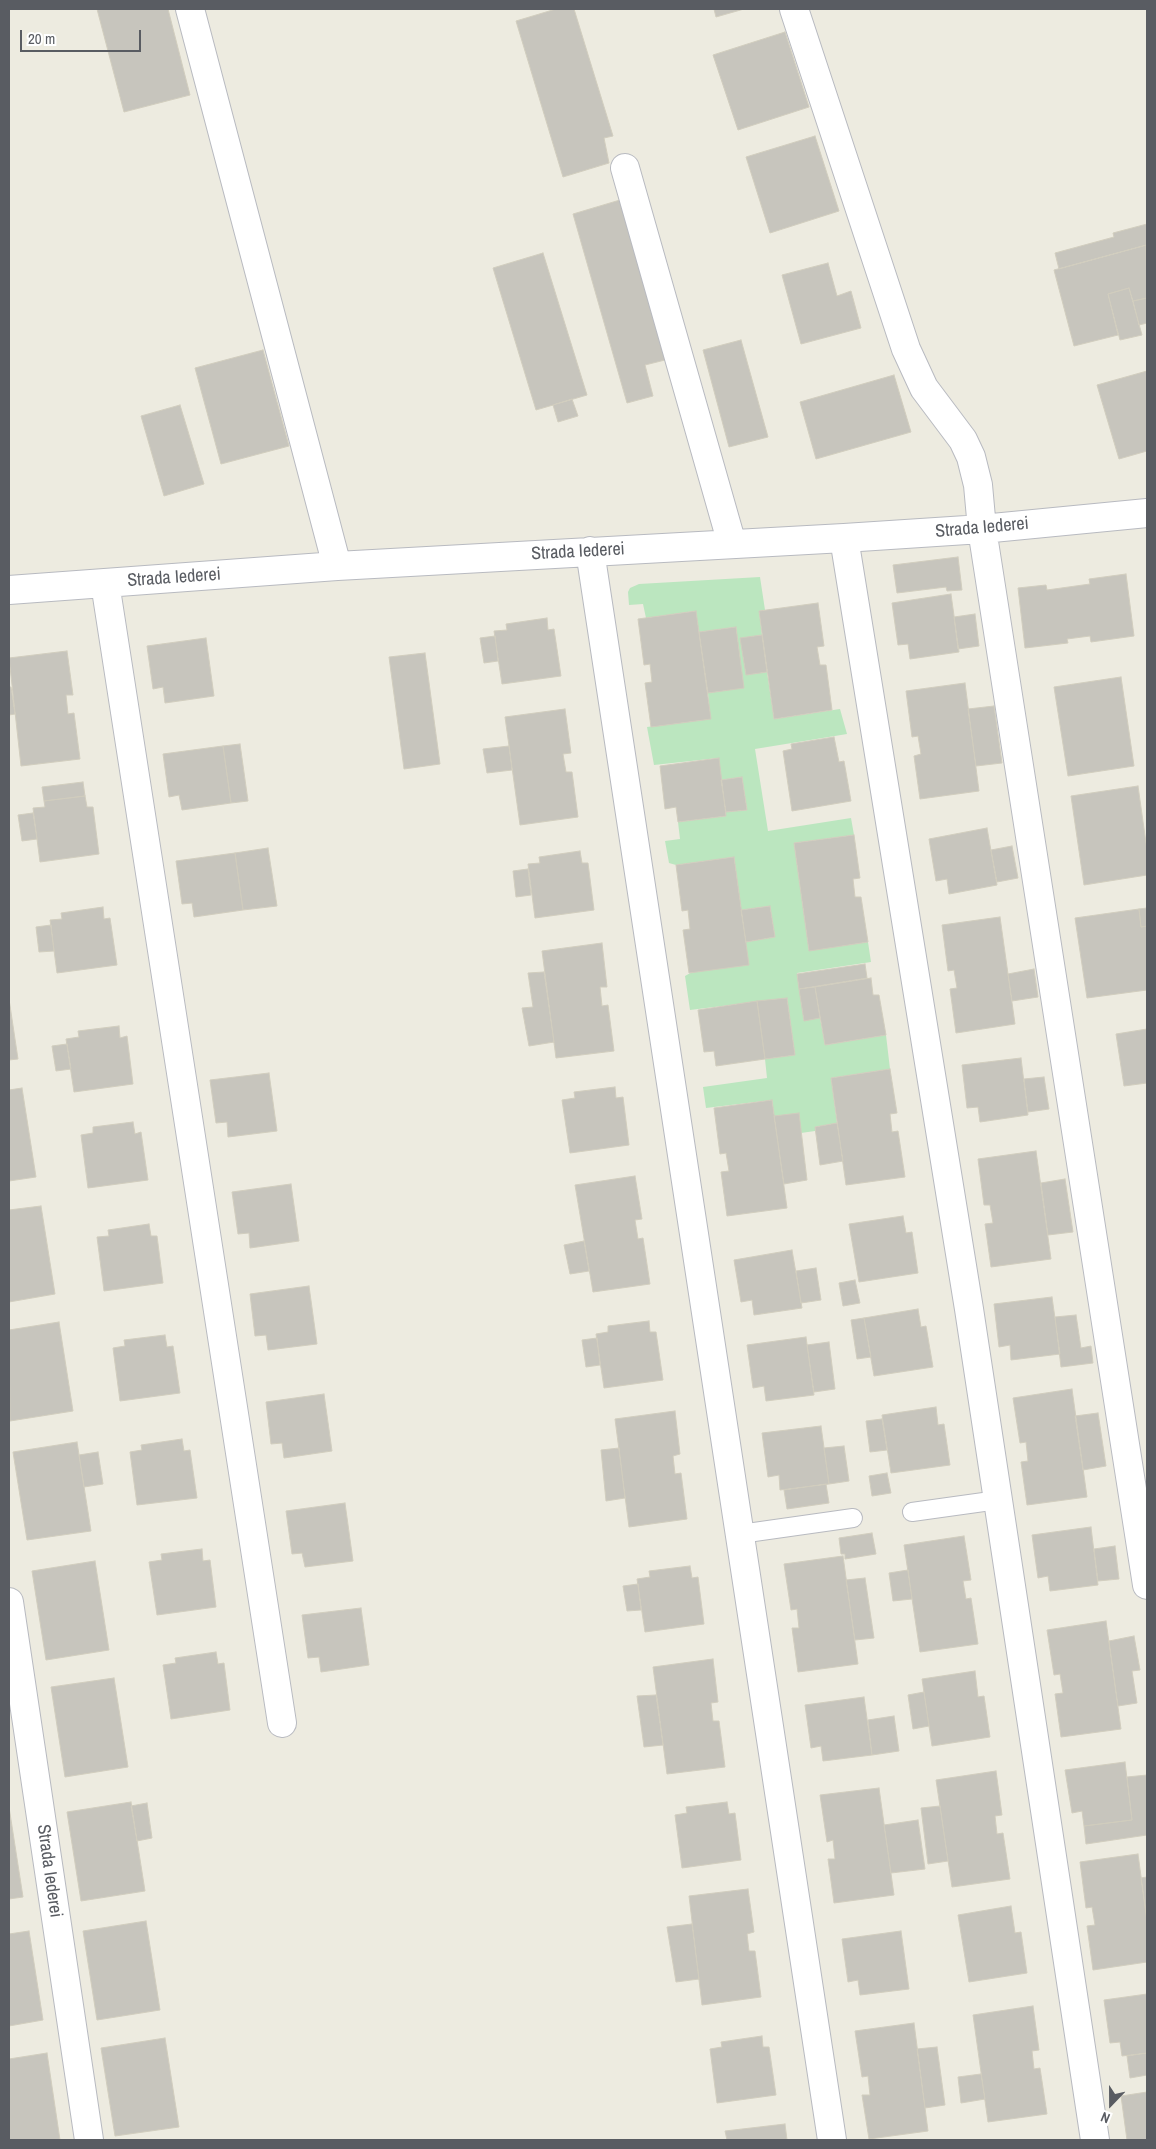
<!DOCTYPE html>
<style>
body{margin:0}
#map{position:relative;width:1156px;height:2149px;overflow:hidden;background:#edebe0;font-family:"Archivo Narrow",sans-serif}
canvas{display:block}
.frame{position:absolute;inset:0;border:10px solid #595c62;pointer-events:none}
.north{position:absolute;left:1086px;top:2079px;width:50px;height:50px;-webkit-text-stroke:4px #fff;paint-order:stroke;rotate:202deg;font-size:14px;font-weight:700;line-height:20px;text-align:center;color:#595c62}
.north::after{content:'';display:block;margin:auto;width:18px;height:22px;background:#595c62;clip-path:polygon(50% 0,100% 100%,50% 72%,0 100%)}
.scale{position:absolute;left:20px;top:30px;width:121px;height:22px;box-sizing:border-box;border:2px solid #595c62;border-top:0;padding-left:6px;font-size:15px;line-height:18px;white-space:nowrap;color:#595c62;-webkit-text-stroke:4px #fff;paint-order:stroke}
</style>
<div id="map">
<canvas width="1156" height="2149"></canvas>
<div class="frame"></div>
<div class="north">N</div>
<div class="scale">20 m</div>
</div>
<script>
const g = document.querySelector('canvas').getContext('2d');
g.lineJoin = 'round';
function fill(path, color) {
  g.fillStyle = color;
  g.fill(path, 'evenodd');
}
function toPath(rows) {
  const path = new Path2D();
  for (const r of rows) {
    path.moveTo(r[0], r[1]);
    for (let i = 2; i < r.length; i += 2) path.lineTo(r[i], r[i + 1]);
  }
  return path;
}
function stroke(path, color, width, dash) {
  g.strokeStyle = color;
  g.lineWidth = width;
  g.lineCap = dash ? 'butt' : 'round';
  g.setLineDash(dash || []);
  g.stroke(path);
}
function label(font, color, halo, rows, align = 'center') {
  g.font = font + ' "Archivo Narrow",sans-serif';
  g.lineWidth = 4;
  g.setLineDash([]);
  g.textBaseline = 'middle';
  g.strokeStyle = halo;
  g.fillStyle = color;
  for (const [text, x, y, turn = 0] of rows) {
    g.save();
    g.translate(x, y);
    g.rotate((+turn || 0) * Math.PI / 180);
    g.textAlign = isNaN(turn) ? turn : align;
    if (halo) g.strokeText(text, 0, 0);
    g.fillText(text, 0, 0);
    g.restore();
  }
}
fill(toPath([
 [760,577,765,610,759,611,762,635,741,639,746,674,767,672,774,719,840,709,847,734,755,749,768,831,851,818,854,835,794,843,809,950,868,942,871,962,797,973,804,1020,820,1018,825,1045,886,1035,890,1069,831,1078,837,1123,815,1127,815,1131,801,1133,774,1116,772,1100,706,1108,703,1087,767,1078,765,1059,795,1055,787,998,690,1010,685,976,746,942,775,937,770,906,741,910,734,857,676,865,669,863,665,841,680,839,678,822,726,816,726,812,747,810,742,777,721,780,718,758,654,765,647,727,710,719,708,693,743,687,736,627,699,632,695,611,646,618,643,604,629,605,628,592,630,588,639,584]
]), '#bbe6bf');
const building = toPath([
 [97,9,168,9,190,95,124,112,97,9],
 [556,9,574,9,613,136,604,138,609,163,563,177,516,21,556,9],
 [714,9,744,9,716,17,714,9],
 [785,32,809,107,738,130,713,55,785,32],
 [815,136,839,211,770,233,746,157,815,136],
 [620,200,665,360,645,365,653,396,627,403,573,214,620,200],
 [1147,224,1147,245,1059,269,1055,253,1114,237,1113,233,1147,224],
 [1146,245,1147,298,1133,301,1129,288,1108,294,1118,335,1074,346,1054,270,1146,245],
 [543,253,587,395,536,410,493,268,543,253],
 [828,263,837,296,851,291,861,328,801,344,782,275,828,263],
 [1129,288,1142,335,1120,340,1108,294,1129,288],
 [1147,298,1147,323,1139,325,1133,301,1147,298],
 [741,340,768,437,729,447,703,350,741,340],
 [263,350,289,446,221,464,195,368,263,350],
 [1147,371,1147,451,1119,459,1097,385,1147,371],
 [894,375,911,432,816,459,800,402,894,375],
 [572,399,578,416,558,422,553,405,572,399],
 [180,405,204,484,164,496,141,416,180,405],
 [958,557,962,590,947,591,946,587,897,593,893,565,958,557],
 [1126,574,1134,636,1091,642,1090,636,1067,639,1068,643,1025,648,1018,588,1046,585,1047,590,1090,584,1089,579,1126,574],
 [951,594,959,652,910,659,908,644,898,645,892,603,951,594],
 [818,603,824,646,817,647,820,665,826,665,832,710,774,719,759,611,818,603],
 [696,611,711,719,651,727,645,683,652,682,650,664,644,665,638,619,696,611],
 [975,614,979,646,958,649,954,617,975,614],
 [547,618,548,630,554,629,561,676,502,684,494,631,507,630,506,624,547,618],
 [736,627,744,688,708,693,699,632,736,627],
 [762,635,767,672,746,675,740,638,762,635],
 [495,636,498,661,484,663,480,638,495,636],
 [206,638,214,696,165,703,163,687,153,689,147,646,206,638],
 [67,651,73,695,66,695,68,714,74,713,80,759,21,766,9,658,67,651],
 [425,653,440,764,404,769,389,657,425,653],
 [1121,677,1134,766,1068,776,1054,687,1121,677],
 [965,683,979,791,920,799,914,756,921,754,918,736,912,737,906,691,965,683],
 [9,687,11,687,15,714,9,715,9,687],
 [994,706,1002,763,976,766,968,709,994,706],
 [565,709,571,753,563,754,566,772,572,772,578,817,520,825,505,717,565,709],
 [834,737,839,762,844,761,851,801,792,811,783,751,792,749,791,744,834,737],
 [240,744,248,801,231,803,223,746,240,744],
 [223,746,231,803,182,810,179,795,169,797,163,754,223,746],
 [509,746,512,770,487,773,483,749,509,746],
 [719,758,726,816,678,822,676,807,665,809,660,766,719,758],
 [742,777,747,810,726,812,721,780,742,777],
 [83,782,85,796,44,801,42,787,83,782],
 [1138,786,1147,850,1147,875,1084,885,1071,796,1138,786],
 [85,796,87,807,93,807,99,854,40,862,33,808,45,807,44,801,85,796],
 [33,813,37,839,22,841,18,815,33,813],
 [987,828,997,885,949,894,947,879,936,881,929,839,987,828],
 [854,835,860,878,853,879,855,897,861,897,868,942,809,951,794,843,854,835],
 [1012,846,1018,878,997,882,991,850,1012,846],
 [268,848,277,906,243,910,235,853,268,848],
 [580,851,582,863,588,863,594,910,535,918,528,864,540,863,539,857,580,851],
 [235,853,243,910,194,917,192,903,182,904,176,861,235,853],
 [734,857,749,965,689,973,683,930,690,929,688,910,682,911,676,865,734,857],
 [528,869,531,895,516,897,513,871,528,869],
 [770,906,775,937,746,942,741,910,770,906],
 [103,907,104,919,110,918,117,965,57,973,50,920,62,919,61,913,103,907],
 [1147,908,1147,926,1141,927,1139,909,1147,908],
 [1139,909,1141,927,1147,926,1147,990,1087,998,1075,918,1139,909],
 [1000,917,1015,1024,956,1033,950,989,957,988,954,970,948,971,942,925,1000,917],
 [51,925,54,951,39,952,36,927,51,925],
 [602,943,607,987,600,987,602,1006,608,1005,614,1051,556,1058,542,951,602,943],
 [865,964,867,978,799,989,797,974,865,964],
 [1034,969,1038,997,1012,1001,1008,974,1034,969],
 [544,972,554,1042,529,1046,522,1008,533,1007,528,973,544,972],
 [871,978,873,995,879,995,886,1035,825,1045,815,987,871,978],
 [815,987,820,1018,804,1021,799,989,815,987],
 [787,998,795,1055,765,1059,757,1001,787,998],
 [9,999,18,1059,9,1060,9,999],
 [757,1001,765,1059,716,1066,714,1051,704,1052,698,1010,757,1001],
 [119,1026,120,1038,127,1036,133,1084,74,1092,66,1039,79,1037,78,1031,119,1026],
 [1147,1029,1147,1083,1124,1086,1116,1034,1147,1029],
 [67,1044,71,1069,56,1071,52,1046,67,1044],
 [1021,1058,1028,1115,980,1122,978,1107,967,1108,962,1065,1021,1058],
 [890,1069,897,1113,890,1114,892,1132,898,1131,905,1177,846,1185,831,1078,890,1069],
 [269,1073,277,1131,228,1137,227,1122,216,1123,210,1080,269,1073],
 [1044,1077,1049,1109,1028,1112,1024,1079,1044,1077],
 [615,1087,616,1098,623,1097,629,1145,570,1153,562,1100,575,1098,574,1092,615,1087],
 [22,1088,36,1177,9,1181,9,1090,22,1088],
 [772,1100,787,1208,727,1216,721,1172,729,1171,726,1153,720,1154,714,1108,772,1100],
 [799,1113,807,1180,784,1184,774,1116,799,1113],
 [133,1122,135,1134,141,1132,148,1180,88,1188,81,1135,93,1133,93,1127,133,1122],
 [837,1123,843,1161,820,1165,815,1127,837,1123],
 [1036,1151,1051,1259,991,1267,985,1224,993,1223,990,1205,984,1205,978,1159,1036,1151],
 [635,1176,642,1219,635,1220,638,1239,643,1238,650,1284,593,1292,575,1185,635,1176],
 [1065,1179,1073,1232,1048,1235,1041,1183,1065,1179],
 [291,1184,299,1241,250,1248,249,1233,238,1234,232,1192,291,1184],
 [41,1206,55,1294,9,1302,9,1210,41,1206],
 [903,1216,906,1233,912,1232,918,1273,859,1282,849,1224,903,1216],
 [149,1224,151,1236,157,1236,163,1283,104,1291,97,1237,109,1236,108,1230,149,1224],
 [584,1241,589,1271,570,1274,564,1245,584,1241],
 [792,1250,802,1308,754,1315,752,1300,741,1302,734,1260,792,1250],
 [816,1268,821,1300,801,1303,796,1271,816,1268],
 [855,1280,860,1303,843,1306,839,1283,855,1280],
 [309,1286,317,1344,268,1350,266,1335,255,1336,250,1294,309,1286],
 [1052,1297,1060,1354,1011,1360,1010,1345,999,1347,994,1304,1052,1297],
 [918,1309,921,1327,926,1326,933,1367,874,1376,864,1318,918,1309],
 [1076,1315,1081,1348,1091,1346,1093,1363,1061,1367,1055,1317,1076,1315],
 [864,1318,871,1357,857,1359,851,1320,864,1318],
 [649,1321,650,1332,656,1332,663,1380,604,1388,596,1334,608,1332,608,1326,649,1321],
 [59,1322,73,1411,10,1421,9,1330,59,1322],
 [165,1335,167,1347,173,1346,180,1393,120,1401,113,1348,125,1346,124,1340,165,1335],
 [806,1337,814,1395,766,1401,764,1386,753,1388,747,1345,806,1337],
 [597,1338,600,1365,586,1367,582,1340,597,1338],
 [829,1342,835,1389,814,1392,807,1345,829,1342],
 [1072,1389,1087,1497,1027,1505,1021,1462,1028,1461,1026,1442,1020,1443,1013,1398,1072,1389],
 [324,1394,332,1451,284,1458,282,1443,271,1444,266,1402,324,1394],
 [936,1407,938,1425,944,1424,950,1465,891,1473,882,1415,936,1407],
 [675,1411,680,1454,673,1456,675,1474,681,1473,687,1519,629,1527,615,1419,675,1411],
 [1098,1413,1106,1466,1083,1470,1075,1416,1098,1413],
 [882,1419,887,1450,870,1452,866,1421,882,1419],
 [821,1426,829,1484,780,1490,779,1475,768,1477,762,1433,821,1426],
 [182,1439,184,1451,190,1450,197,1498,137,1505,130,1452,142,1450,141,1445,182,1439],
 [77,1442,91,1531,27,1540,13,1452,77,1442],
 [844,1446,849,1481,829,1484,824,1448,844,1446],
 [619,1448,625,1498,606,1501,601,1450,619,1448],
 [98,1452,103,1484,84,1487,79,1455,98,1452],
 [887,1473,891,1493,872,1496,869,1476,887,1473],
 [826,1484,829,1503,787,1509,784,1490,826,1484],
 [345,1503,353,1561,305,1567,302,1553,292,1554,286,1511,345,1503],
 [1091,1527,1098,1585,1050,1591,1048,1576,1038,1578,1032,1535,1091,1527],
 [872,1533,876,1554,845,1559,845,1554,841,1554,839,1538,872,1533],
 [964,1536,971,1580,963,1581,966,1599,971,1598,978,1644,920,1652,904,1545,964,1536],
 [1115,1546,1119,1579,1098,1581,1094,1549,1115,1546],
 [202,1549,203,1561,210,1560,216,1607,157,1615,149,1562,162,1560,161,1554,202,1549],
 [843,1556,858,1664,798,1672,792,1628,799,1628,797,1609,791,1610,784,1564,843,1556],
 [95,1561,109,1650,46,1660,32,1571,95,1561],
 [690,1566,692,1578,698,1577,704,1624,645,1632,637,1579,650,1577,649,1571,690,1566],
 [908,1570,912,1599,893,1601,889,1573,908,1570],
 [865,1578,874,1638,855,1640,846,1580,865,1578],
 [638,1584,641,1610,627,1611,623,1586,638,1584],
 [361,1608,369,1665,321,1672,319,1657,308,1658,302,1615,361,1608],
 [1106,1621,1121,1729,1061,1737,1055,1694,1063,1693,1060,1674,1054,1675,1047,1630,1106,1621],
 [1134,1636,1140,1670,1132,1671,1137,1703,1118,1706,1109,1641,1134,1636],
 [216,1652,218,1664,224,1663,230,1710,171,1719,163,1665,176,1663,175,1658,216,1652],
 [713,1659,718,1702,711,1703,713,1721,719,1721,725,1767,667,1774,653,1667,713,1659],
 [975,1671,978,1697,984,1696,990,1737,932,1746,922,1679,975,1671],
 [114,1678,128,1767,65,1777,51,1687,114,1678],
 [924,1692,929,1726,913,1729,908,1695,924,1692],
 [656,1695,663,1745,644,1747,637,1696,656,1695],
 [864,1697,872,1755,823,1761,821,1746,811,1748,805,1705,864,1697],
 [894,1716,899,1751,872,1755,868,1720,894,1716],
 [1125,1762,1132,1820,1084,1826,1082,1811,1072,1813,1065,1770,1125,1762],
 [996,1771,1002,1815,995,1816,997,1834,1003,1833,1010,1879,952,1887,936,1780,996,1771],
 [1147,1775,1147,1835,1086,1844,1084,1826,1132,1820,1127,1777,1147,1775],
 [879,1788,894,1895,834,1903,828,1859,835,1859,833,1840,827,1842,820,1795,879,1788],
 [131,1802,145,1891,81,1901,67,1812,131,1802],
 [727,1802,729,1814,735,1813,741,1860,682,1868,675,1815,687,1813,686,1807,727,1802],
 [147,1803,152,1838,137,1841,131,1806,147,1803],
 [940,1806,948,1861,928,1864,921,1808,940,1806],
 [9,1807,23,1897,9,1899,9,1807],
 [918,1820,925,1869,891,1873,884,1825,918,1820],
 [1138,1854,1147,1921,1147,1962,1093,1970,1087,1926,1095,1925,1092,1907,1086,1908,1080,1862,1138,1854],
 [1147,1877,1147,1921,1141,1878,1147,1877],
 [748,1889,754,1932,747,1934,749,1951,755,1951,761,1997,702,2005,689,1896,748,1889],
 [1011,1906,1015,1933,1021,1932,1027,1973,969,1982,958,1915,1011,1906],
 [146,1921,160,2010,97,2020,83,1931,146,1921],
 [692,1924,699,1979,676,1982,667,1927,692,1924],
 [29,1931,43,2020,9,2026,9,1934,29,1931],
 [901,1931,909,1989,860,1995,858,1980,848,1982,842,1939,901,1931],
 [1147,1994,1147,2053,1122,2056,1120,2042,1110,2043,1104,2000,1147,1994],
 [1033,2006,1039,2050,1032,2051,1034,2069,1040,2068,1047,2114,988,2122,973,2015,1033,2006],
 [914,2023,928,2131,869,2139,862,2095,870,2095,868,2076,862,2077,855,2031,914,2023],
 [762,2036,763,2047,769,2047,776,2095,717,2103,710,2049,722,2047,721,2042,762,2036],
 [165,2038,179,2127,115,2136,101,2048,165,2038],
 [937,2047,945,2105,925,2108,917,2049,937,2047],
 [47,2053,60,2140,9,2140,9,2059,47,2053],
 [1147,2053,1147,2075,1130,2078,1127,2056,1147,2053],
 [981,2074,985,2099,961,2103,958,2077,981,2074],
 [1147,2092,1147,2140,1127,2140,1121,2096,1147,2092],
 [785,2124,787,2140,727,2140,725,2131,785,2124]
]);
fill(building, '#c7c5bd');
stroke(building, '#d1cdbe', 1);
const lane = toPath([
 [912,1512,998,1500],
 [740,1534,853,1518]
]);
const street = toPath([
 [190,9,337,566],
 [794,9,906,349,924,388,963,440,971,457,978,485,982,529,1147,1585],
 [625,168,732,544],
 [844,538,969,1309,1095,2140],
 [590,551,832,2140],
 [105,583,282,1723],
 [9,590,337,566,844,538,982,529,1147,513],
 [9,1602,89,2140]
]);
stroke(lane, '#b8bac0', 20);
stroke(street, '#b8bac0', 30);
stroke(lane, '#fff', 18);
stroke(street, '#fff', 28);
label('18px', '#595c62', '#fff', [
 ["Strada Iederei",982,528,-5],
 ["Strada Iederei",578,552,-3],
 ["Strada Iederei",174,578,-4],
 ["Strada Iederei",49,1871,82]
]);
</script>
